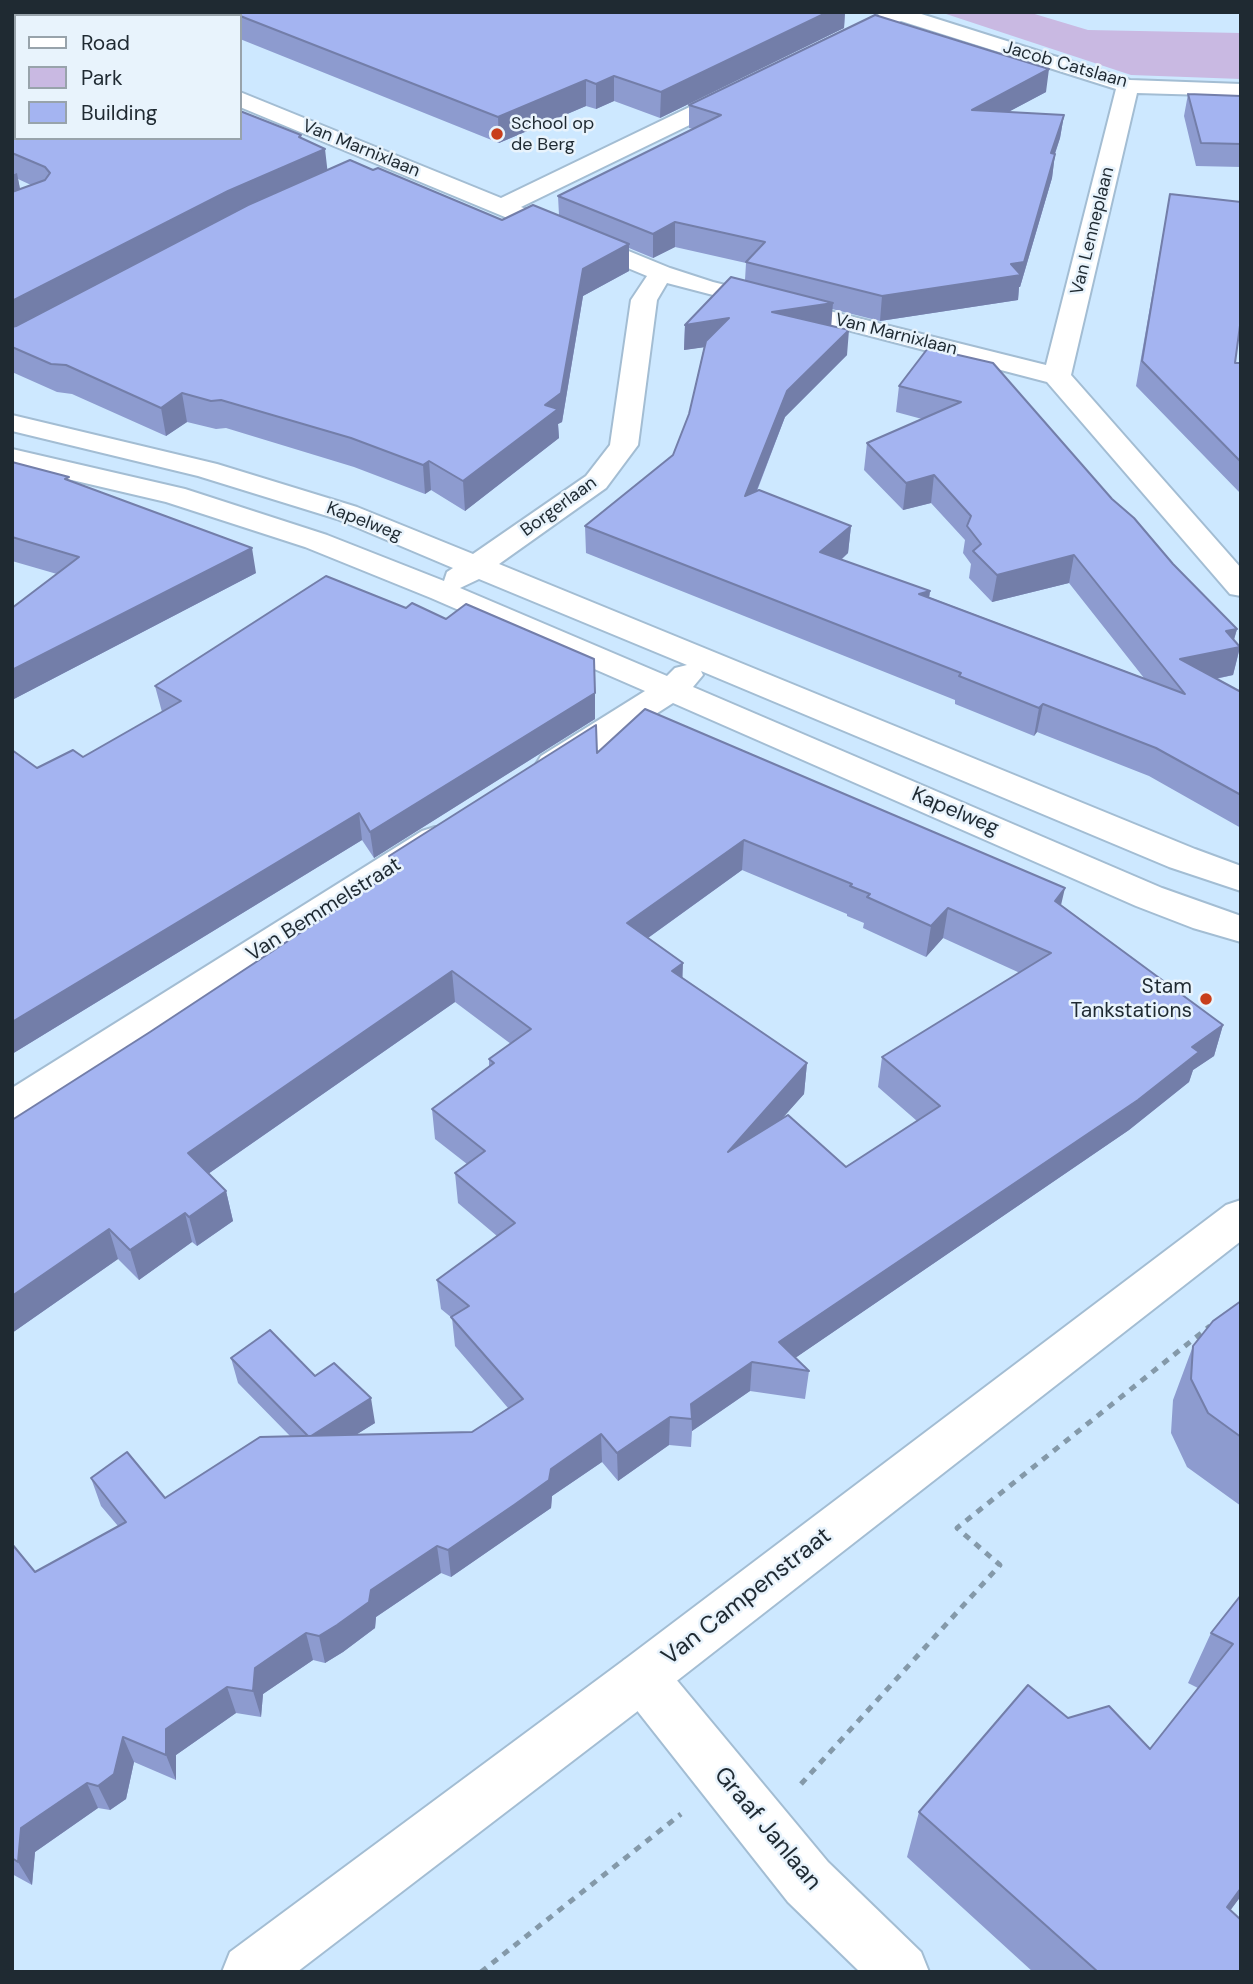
<!DOCTYPE html>
<style>
body{margin:0}
#map{position:relative;width:1253px;height:1984px;overflow:hidden;background:#cde8ff;font-family:"DM Sans",sans-serif}
canvas{display:block}
.frame{position:absolute;inset:0;border:14px solid #1f2a32;pointer-events:none}
.legend{position:absolute;left:14px;top:14px;width:228px;height:126px;box-sizing:border-box;background:#e8f3fc;border:2px solid #98a3ab;margin:0;padding:9px 12px;list-style:none;font-size:21px;color:#1f2a32}
.legend li{display:flex;align-items:center;gap:14px;height:35px}
.legend b{width:35px;border:2px solid #98a3ab}
</style>
<div id="map">
<canvas width="1253" height="1984"></canvas>
<div class="frame"></div>
<ul class="legend">
<li><b style="height:9px;background:#fff"></b>Road</li>
<li><b style="height:19px;background:#c9b9e2"></b>Park</li>
<li><b style="height:19px;background:#a4b4f1"></b>Building</li>
</ul>
</div>
<script>
const g = document.querySelector('canvas').getContext('2d');
g.lineJoin = 'round';
function fill(path, color) {
  g.fillStyle = color;
  g.fill(path, 'evenodd');
}
function toPath(rows) {
  const path = new Path2D();
  for (const r of rows) {
    path.moveTo(r[0], r[1]);
    for (let i = 2; i < r.length; i += 2) path.lineTo(r[i], r[i + 1]);
  }
  return path;
}
function stroke(path, color, width, dash) {
  g.strokeStyle = color;
  g.lineWidth = width;
  g.lineCap = dash ? 'butt' : 'round';
  g.setLineDash(dash || []);
  g.stroke(path);
}
function label(font, color, halo, rows, align = 'center') {
  g.font = font + ' "DM Sans",sans-serif';
  g.lineWidth = 5;
  g.setLineDash([]);
  g.textBaseline = 'middle';
  g.strokeStyle = halo;
  g.fillStyle = color;
  for (const [text, x, y, turn = 0] of rows) {
    g.save();
    g.translate(x, y);
    g.rotate((+turn || 0) * Math.PI / 180);
    g.textAlign = isNaN(turn) ? turn : align;
    if (halo) g.strokeText(text, 0, 0);
    g.fillText(text, 0, 0);
    g.restore();
  }
}
fill(toPath([
 [940,12,1028,12,1088,30,1241,33,1241,79,1131,75]
]), '#c9b9e2');
const minor = toPath([
 [883,12,915,12,1130,80,1241,84,1241,96,1137,93,1071,375,1241,568,1241,596,1230,594,1047,382,667,283,657,300,638,445,606,488,499,564,1195,849,1241,866,1241,891,1169,867,701,671,703,675,693,687,1162,888,1241,916,1241,942,1193,928,1136,906,673,703,565,772,553,775,541,772,536,764,541,756,645,691,431,598,305,547,166,502,12,466,12,449,185,489,327,535,444,581,447,572,453,568,337,519,198,476,12,431,12,415,217,464,357,507,473,554,586,476,610,445,631,300,647,276,240,107,240,92,501,198,727,89,743,89,746,94,743,99,521,207,670,268,713,282,1046,365,1116,89,901,21,850,46,843,48,836,46,833,42,836,38,883,12],
 [479,579,687,665,675,668,667,676,460,588,479,579],
 [435,827,448,831,453,839,448,847,26,1119,12,1123,12,1088,422,831,435,827],
 [642,1652,660,1660,828,1862,921,1952,929,1972,860,1972,788,1902,624,1694,616,1677,624,1660,642,1652]
]);
const tertiary = toPath([
 [1241,1200,1241,1241,660,1694,297,1972,222,1972,230,1952,624,1660,1226,1205,1241,1200]
]);
stroke(minor, '#a3bdd3', 4);
stroke(tertiary, '#a3bdd3', 4);
stroke(toPath([
 [801,1784,1000,1565,957,1528,1210,1326],
 [481,1972,681,1814]
]), '#8499a9', 5, [7, 7]);
fill(minor, '#fff');
fill(tertiary, '#fff');
fill(toPath([
 [12,12,845,12,844,28,660,118,614,101,596,109,586,106,499,143,240,39,240,16,16,16,16,138,301,138,327,171,373,170,502,220,559,215,558,196,693,129,689,128,689,105,1046,92,1008,112,1064,115,1060,138,1055,154,1052,178,1020,287,1019,287,1018,300,880,321,832,309,831,325,847,355,785,417,757,491,851,526,848,553,841,560,930,591,929,597,1144,678,1069,583,992,602,969,578,971,564,963,553,965,540,931,503,903,510,864,470,867,443,922,419,896,412,899,386,928,348,1112,499,1173,564,1237,629,1234,640,1240,647,1233,675,1216,679,1241,692,1241,828,1149,776,1037,732,1034,736,955,704,955,700,586,553,585,526,673,455,689,414,704,347,684,350,685,325,745,280,746,263,675,247,653,258,629,248,629,271,583,296,562,422,558,424,559,438,465,511,431,490,425,494,354,467,226,428,216,429,187,422,166,436,72,394,57,392,12,372],
 [18,179,31,185,20,189],
 [1188,94,1241,96,1241,167,1196,166,1184,116],
 [1170,194,1235,363,1241,363,1241,494,1136,386],
 [12,462,70,481,256,573,12,700,12,608,57,574,12,561],
 [155,686,595,693,595,719,374,858,362,840,12,1054,12,750,37,768,83,757,162,712],
 [597,753,1061,905,1223,1025,1214,1056,1193,1070,1189,1082,1129,1130,795,1358,809,1371,805,1399,750,1391,692,1431,691,1447,669,1445,618,1481,602,1462,552,1496,551,1508,516,1532,451,1577,441,1573,376,1617,375,1628,343,1652,325,1663,313,1660,263,1694,261,1717,236,1713,176,1755,176,1780,134,1762,126,1799,110,1810,98,1808,35,1852,32,1885,12,1874,12,1544,35,1572,118,1526,101,1506,91,1478,165,1498,290,1436,238,1383,231,1358,315,1376,375,1423,357,1434,472,1432,508,1408,455,1346,452,1318,441,1309,437,1280,497,1236,458,1203,455,1173,467,1164,435,1139,432,1109,489,1067,489,1059,511,1044,455,1002,208,1174,226,1191,233,1221,197,1246,192,1242,139,1280,118,1259,12,1333,12,1120,150,1032,390,873,389,856],
 [742,870,847,914,847,916,864,923,863,928,926,957,943,938,1020,973,882,1057,878,1087,917,1121,846,1167,782,1118,804,1094,807,1063,683,978,648,938],
 [1241,1301,1241,1506,1187,1467,1171,1433,1173,1400,1193,1346],
 [1241,1595,1241,1896,1230,1910,1241,1972,1033,1972,907,1857,919,1812,1068,1718,1150,1749,1198,1688,1188,1683,1211,1633]
]), '#8d9bcf');
fill(toPath([
 [176,12,206,12,207,16,167,16],
 [828,12,845,12,844,28,660,118,661,92],
 [1049,69,1046,92,969,133,972,110],
 [614,76,614,101,596,109,596,84],
 [586,80,586,106,499,143,498,117],
 [1064,115,1060,138,1047,177,1051,153],
 [301,135,303,158,325,149,328,175,12,332,12,301],
 [1055,154,1052,178,1020,287,1019,287,1018,300,880,321,882,296,1011,264],
 [17,173,22,200,12,204,12,175],
 [675,222,675,247,653,258,653,234],
 [629,244,629,271,583,296,562,422,558,424,559,438,465,511,463,481,583,269],
 [833,303,831,328,772,312],
 [729,318,728,344,684,350,685,325],
 [849,330,847,355,785,417,744,523,745,496,787,391],
 [182,393,187,422,166,436,161,408],
 [429,461,431,490,425,494,423,465],
 [934,475,931,503,903,510,906,483],
 [851,526,848,553,818,580,820,552],
 [252,548,256,573,12,700,12,670],
 [1074,555,1069,583,992,602,997,575],
 [930,591,926,619,919,594],
 [1237,629,1231,649,1240,647,1233,675,1179,686,1180,659,1226,631],
 [595,693,595,719,374,858,370,832],
 [1043,704,1037,732,1034,736,1039,708],
 [359,813,362,840,12,1054,12,1022],
 [744,840,742,870,627,953,627,923],
 [1065,888,1058,918,1055,901],
 [948,908,943,938,926,957,931,926],
 [683,963,682,993,672,971],
 [452,971,455,1002,195,1183,188,1153],
 [1223,1025,1214,1056,1193,1070,1189,1082,1129,1130,782,1367,779,1342],
 [807,1063,804,1094,726,1182,728,1152],
 [226,1191,233,1221,197,1246,189,1217],
 [185,1213,192,1242,139,1280,130,1250],
 [109,1229,118,1259,12,1333,12,1296],
 [752,1362,750,1391,692,1431,691,1404],
 [371,1398,375,1423,314,1461,309,1437],
 [670,1417,669,1445,618,1481,617,1453],
 [601,1434,602,1462,552,1496,551,1508,451,1577,448,1550,551,1469],
 [437,1546,441,1573,376,1617,375,1628,343,1652,325,1663,319,1636,371,1590],
 [306,1633,313,1660,263,1694,261,1717,253,1691,255,1668],
 [227,1687,236,1713,176,1755,176,1780,166,1755,166,1729],
 [123,1737,134,1762,126,1799,110,1810,98,1786],
 [87,1783,98,1808,35,1852,32,1885,18,1862,21,1828],
 [1241,1888,1241,1896,1201,1950,1227,1907]
]), '#737ea9');
const building = toPath([
 [12,12,176,12,167,16,16,16,16,138,240,138,240,111,301,135,299,137,325,149,228,191,12,301,12,192,45,180,50,173,45,167,12,153,12,47,13,39,12,38,12,12],
 [230,12,828,12,661,92,614,76,596,84,586,80,498,117,230,12],
 [875,15,1049,69,972,110,1064,115,1051,153,1055,154,1024,262,1011,264,1021,275,882,296,746,262,765,242,675,222,653,234,558,196,721,115,689,105,875,15],
 [1188,94,1241,96,1241,144,1201,143,1188,94],
 [350,160,373,170,378,168,502,220,533,205,629,244,583,269,561,393,545,405,558,409,463,481,429,461,423,465,351,438,221,400,211,401,182,393,161,408,66,365,51,364,12,347,12,327,16,326,248,205,350,160],
 [1170,194,1241,202,1241,318,1235,363,1241,363,1241,462,1142,361,1170,194],
 [731,277,833,303,772,312,849,330,787,391,745,496,759,490,851,526,820,552,930,591,919,594,1185,694,1074,555,997,575,973,551,981,544,967,526,971,516,934,475,906,483,867,443,961,402,899,386,928,348,993,363,1112,499,1134,518,1173,564,1237,629,1226,631,1240,647,1180,659,1241,692,1241,795,1156,748,1043,704,1039,708,959,676,961,673,585,526,673,455,689,414,706,341,729,318,685,325,731,277],
 [12,462,69,477,65,479,252,548,12,670,12,608,79,557,12,537,12,462],
 [326,576,406,608,412,603,446,619,466,604,594,659,595,693,370,832,359,813,12,1022,12,750,37,768,73,750,83,757,181,701,155,686,326,576],
 [645,709,1065,888,1055,901,1223,1025,1192,1047,1199,1052,1138,1100,779,1342,809,1371,752,1362,691,1404,692,1419,670,1417,617,1453,601,1434,551,1469,549,1480,514,1505,448,1550,437,1546,371,1590,369,1602,337,1625,319,1636,306,1633,255,1668,253,1691,227,1687,166,1729,166,1755,123,1737,114,1774,98,1786,87,1783,21,1828,18,1862,12,1858,12,1544,35,1572,126,1522,91,1478,127,1452,165,1498,260,1437,472,1432,523,1399,451,1317,469,1306,437,1280,515,1223,455,1173,485,1151,432,1109,494,1063,489,1059,531,1029,452,971,188,1153,226,1191,189,1217,185,1213,130,1250,109,1229,12,1296,12,1120,150,1032,397,869,389,856,596,725,597,753,645,709],
 [744,840,852,884,850,886,870,894,867,897,931,926,948,908,1051,953,882,1057,940,1106,846,1167,788,1115,728,1152,807,1063,672,971,683,963,627,923,744,840],
 [1241,1301,1241,1437,1208,1413,1191,1379,1193,1346,1213,1321,1241,1301],
 [270,1330,315,1376,334,1363,371,1398,311,1436,308,1436,231,1358,270,1330],
 [1241,1595,1241,1888,1227,1907,1241,1920,1241,1972,1098,1972,919,1812,1028,1685,1068,1718,1109,1706,1150,1749,1233,1644,1211,1633,1241,1595]
]);
fill(building, '#a4b4f1');
stroke(building, '#737ea9', 2);
for (const [x, y, r, color] of [
 [497,134,7,"#c83e1b"],
 [1206,999,7,"#c83e1b"]
]) {
  const dot = new Path2D();
  dot.arc(x, y, r, 0, 2 * Math.PI);
  g.fillStyle = color;
  g.fill(dot);
  stroke(dot, '#e8f3fc', 2.5);
}
label('18px', '#1f2a32', '#e8f3fc', [
 ["Jacob Catslaan",1065,65,16],
 ["Van Marnixlaan",361,149,22],
 ["Van Lenneplaan",1093,231,-76],
 ["Van Marnixlaan",896,335,14],
 ["Borgerlaan",559,507,-36],
 ["Kapelweg",364,522,21]
]);
label('18px', '#1f2a32', '#e8f3fc', [
 ["School op",511,124],
 ["de Berg",511,145]
], 'left');
label('21px', '#1f2a32', '#e8f3fc', [
 ["Kapelweg",955,812,23],
 ["Van Bemmelstraat",324,910,-32]
]);
label('21px', '#1f2a32', '#e8f3fc', [
 ["Stam",1192,987],
 ["Tankstations",1192,1011]
], 'right');
label('24px', '#1f2a32', '#e8f3fc', [
 ["Van Campenstraat",747,1597,-38],
 ["Graaf Janlaan",767,1829,50]
]);
</script>
